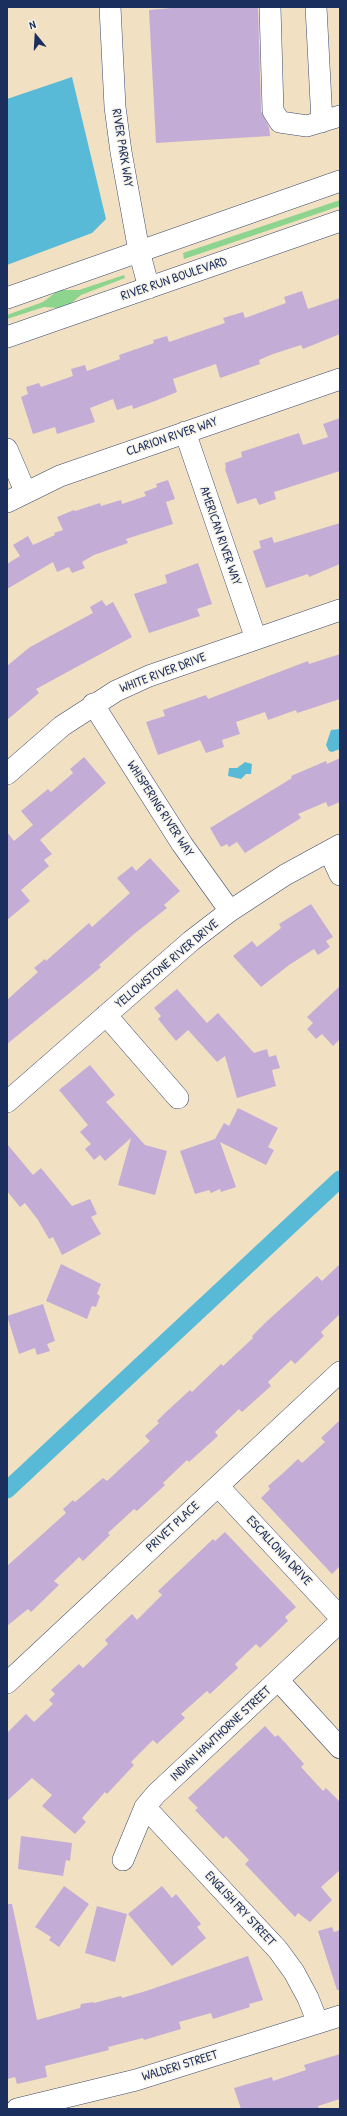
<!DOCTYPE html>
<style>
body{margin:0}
#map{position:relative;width:347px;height:2116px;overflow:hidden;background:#f1e0c2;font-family:"Patrick Hand",sans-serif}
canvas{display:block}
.frame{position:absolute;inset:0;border:8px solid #1b2f5e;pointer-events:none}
.north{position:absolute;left:16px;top:16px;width:40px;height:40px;-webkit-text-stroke:3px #f7f3e8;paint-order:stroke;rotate:342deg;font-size:11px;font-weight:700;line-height:16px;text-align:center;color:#1b2f5e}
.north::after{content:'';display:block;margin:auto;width:14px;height:18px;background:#1b2f5e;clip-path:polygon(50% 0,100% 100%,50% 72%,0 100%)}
</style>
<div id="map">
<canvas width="347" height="2116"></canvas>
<div class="frame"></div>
<div class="north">N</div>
</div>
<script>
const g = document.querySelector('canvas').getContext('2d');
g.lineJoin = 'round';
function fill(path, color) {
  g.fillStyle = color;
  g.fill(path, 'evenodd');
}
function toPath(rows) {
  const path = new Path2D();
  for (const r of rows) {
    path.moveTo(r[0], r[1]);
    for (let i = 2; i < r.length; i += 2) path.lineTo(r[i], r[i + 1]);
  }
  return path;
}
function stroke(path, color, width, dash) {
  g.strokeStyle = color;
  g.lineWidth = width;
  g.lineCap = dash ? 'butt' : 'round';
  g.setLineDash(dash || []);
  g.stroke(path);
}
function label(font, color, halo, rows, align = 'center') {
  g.font = font + ' "Patrick Hand",sans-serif';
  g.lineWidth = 3;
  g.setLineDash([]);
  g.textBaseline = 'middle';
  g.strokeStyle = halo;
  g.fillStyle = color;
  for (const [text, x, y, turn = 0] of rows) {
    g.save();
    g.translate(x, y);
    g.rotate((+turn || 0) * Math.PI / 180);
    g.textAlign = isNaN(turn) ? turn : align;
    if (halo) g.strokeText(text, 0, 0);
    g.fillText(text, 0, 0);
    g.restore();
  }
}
fill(toPath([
 [340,200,340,206,184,259,183,253],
 [124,275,125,278,81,295,69,305,59,308,44,307,7,319,7,315,43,302,59,290,79,290]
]), '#8dd48f');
fill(toPath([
 [72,77,106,219,92,233,7,265,7,99],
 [340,729,340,749,332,752,329,751,326,745,331,730],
 [245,762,252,764,251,774,246,774,241,779,228,776,229,768,237,768]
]), '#58bad7');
stroke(toPath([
 [7,1490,340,1179]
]), '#58bad7', 17);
fill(toPath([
 [182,7,258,7,261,111,269,127,270,136,156,143,149,10],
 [302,291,308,309,340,298,340,334,303,349,301,345,273,354,259,360,260,364,220,378,216,364,173,379,177,392,155,401,133,409,132,405,117,410,113,399,90,408,95,422,57,434,55,427,33,434,21,397,28,394,26,387,39,383,41,387,73,376,71,369,85,365,87,371,120,359,119,355,154,343,153,340,167,336,169,342,225,323,223,318,243,312,245,318,286,303,284,297],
 [340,418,340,471,274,492,276,499,259,505,256,498,237,504,225,469,226,468,225,463,242,457,241,452,299,433,303,445,328,437,323,424],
 [168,480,175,499,166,502,173,524,126,539,128,543,94,555,82,562,85,568,72,573,69,567,57,572,53,562,7,589,7,564,20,556,13,545,28,536,33,545,55,535,54,533,63,530,57,517,74,510,75,511,100,503,101,506,121,500,122,504,146,496,144,492,157,487,156,484],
 [340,523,340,564,309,577,308,574,266,588,253,551,261,548,259,541,272,537,274,543],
 [198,563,212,604,197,609,200,616,149,633,134,594,167,583,165,575],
 [102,600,106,606,113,602,132,637,36,689,39,693,7,720,7,666,30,647,93,613,90,607],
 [340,654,340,699,297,713,296,710,268,720,265,712,236,722,240,734,222,740,224,747,206,753,200,740,158,755,146,722,165,716,163,710,206,695,208,699,308,661,309,664],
 [84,757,106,783,40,840,52,854,44,860,49,866,21,890,30,901,7,920,7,832,14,841,33,825,21,811,48,789,51,792,73,773,70,769],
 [340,758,340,802,328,807,326,802,298,814,301,818,245,853,237,842,229,847,227,844,221,847,210,828,292,778,291,776,326,761,327,764],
 [150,858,180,891,164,905,167,908,134,934,99,965,101,967,88,978,7,1044,7,1000,38,972,34,968,45,959,46,961,89,923,92,927,130,893,117,878,132,866,136,871],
 [311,904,333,937,326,941,330,947,318,955,314,949,289,965,261,987,233,956,252,941,257,947,281,928,279,924],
 [340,986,340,1039,333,1046,322,1034,316,1039,307,1029,313,1023,307,1017],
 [177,989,207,1023,218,1013,254,1053,267,1049,269,1057,276,1055,280,1068,272,1070,276,1086,237,1098,225,1056,217,1062,188,1030,176,1041,158,1019,161,1016,154,1008],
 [90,1065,115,1095,106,1102,145,1145,167,1151,155,1195,118,1185,131,1138,105,1161,100,1155,94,1160,85,1149,91,1144,80,1132,88,1125,59,1090],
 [238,1108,278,1128,268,1147,274,1150,266,1165,220,1142,236,1187,221,1192,220,1189,211,1193,209,1190,195,1194,180,1151,215,1139,224,1123,229,1126],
 [7,1144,33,1175,41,1168,72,1206,90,1199,97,1214,91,1217,101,1234,62,1255,53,1237,49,1239,38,1220,25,1203,20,1207,7,1191],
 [61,1264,101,1284,97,1294,100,1296,96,1307,92,1306,87,1319,46,1301],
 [340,1264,340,1314,321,1332,324,1336,295,1364,291,1360,268,1382,271,1386,242,1412,239,1409,215,1432,218,1436,189,1462,187,1460,163,1483,165,1485,137,1511,134,1509,108,1533,110,1535,83,1561,79,1557,73,1563,54,1581,59,1585,31,1612,28,1609,7,1626,7,1566,66,1513,63,1509,73,1500,75,1502,103,1478,107,1481,150,1441,145,1436,159,1423,157,1421,165,1413,190,1390,192,1392,221,1364,223,1366,253,1338,252,1336,265,1323,317,1276,322,1281],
 [43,1304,55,1341,47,1344,50,1351,37,1355,35,1348,19,1354,7,1316],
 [340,1420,340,1566,332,1574,261,1498,270,1489,268,1486,282,1474,298,1459,302,1463,325,1442,321,1438],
 [225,1532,296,1607,285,1617,288,1621,260,1648,256,1644,235,1664,238,1668,210,1694,207,1691,181,1714,185,1718,157,1744,153,1740,131,1762,134,1765,107,1794,105,1792,82,1818,86,1822,75,1834,42,1806,52,1795,32,1778,7,1801,7,1733,26,1714,34,1722,53,1704,49,1700,55,1694,51,1690,79,1664,83,1668,108,1644,105,1640,132,1614,137,1620,162,1595,158,1591,213,1539,215,1541],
 [265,1726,275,1737,278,1735,289,1747,304,1764,301,1767,323,1791,326,1788,340,1802,340,1870,321,1887,332,1900,310,1922,298,1913,295,1917,245,1864,249,1860,226,1836,223,1839,195,1810,198,1808,188,1798],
 [21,1836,72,1843,70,1861,66,1860,63,1876,18,1869],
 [64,1886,89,1904,59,1947,49,1940,51,1937,35,1927],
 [162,1886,172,1898,176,1894,201,1924,197,1927,206,1938,172,1966,128,1914],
 [7,1904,12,1904,37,2020,80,2008,81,2004,93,2002,94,2003,121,1996,122,1998,146,1991,248,1956,263,2000,249,2004,250,2007,213,2019,211,2013,179,2022,181,2029,144,2040,143,2038,108,2047,109,2050,45,2066,47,2077,17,2084,15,2077,7,2079],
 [97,1906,127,1914,115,1962,85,1953],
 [332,1927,334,1932,340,1930,340,1990,337,1990,318,1931],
 [340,2054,340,2099,318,2106,319,2109,241,2109,234,2088,272,2077,273,2081,306,2070,304,2065]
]), '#c3add6');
const minor = toPath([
 [110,7,115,107,121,152,139,251,149,288],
 [270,7,273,111,280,122,307,126,340,116],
 [316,7,322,122],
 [7,298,340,181],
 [7,337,340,221],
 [185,432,256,639],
 [7,449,25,491],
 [7,502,60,476,340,379],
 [93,704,182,844,230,911],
 [7,774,62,726,116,691,149,676,340,610],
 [329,851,340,875],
 [106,1015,178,1098],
 [7,1102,191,941,230,911,285,875,340,845],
 [218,1486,340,1617],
 [278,1680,340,1748],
 [7,1683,340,1372],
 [145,1807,278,1950,294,1972,308,1998,318,2023],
 [123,1860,145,1807,156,1794,340,1622],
 [17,2109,136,2080,340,2016]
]);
stroke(minor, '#3b4a6d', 22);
stroke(minor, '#fff', 21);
label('13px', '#1b2f5e', '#f7f3e8', [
 ["RIVER PARK WAY",122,148,81],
 ["RIVER RUN BOULEVARD",174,279,-19],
 ["CLARION RIVER WAY",172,437,-19],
 ["AMERICAN RIVER WAY",220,536,71],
 ["WHITE RIVER DRIVE",163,673,-21],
 ["WHISPERING RIVER WAY",160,809,57],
 ["YELLOWSTONE RIVER DRIVE",167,964,-40],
 ["PRIVET PLACE",173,1527,-43],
 ["ESCALLONIA DRIVE",279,1551,47],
 ["INDIAN HAWTHORNE STREET",221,1734,-43],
 ["ENGLISH FRY STREET",240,1909,47],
 ["WALDERI STREET",180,2066,-17]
]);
</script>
